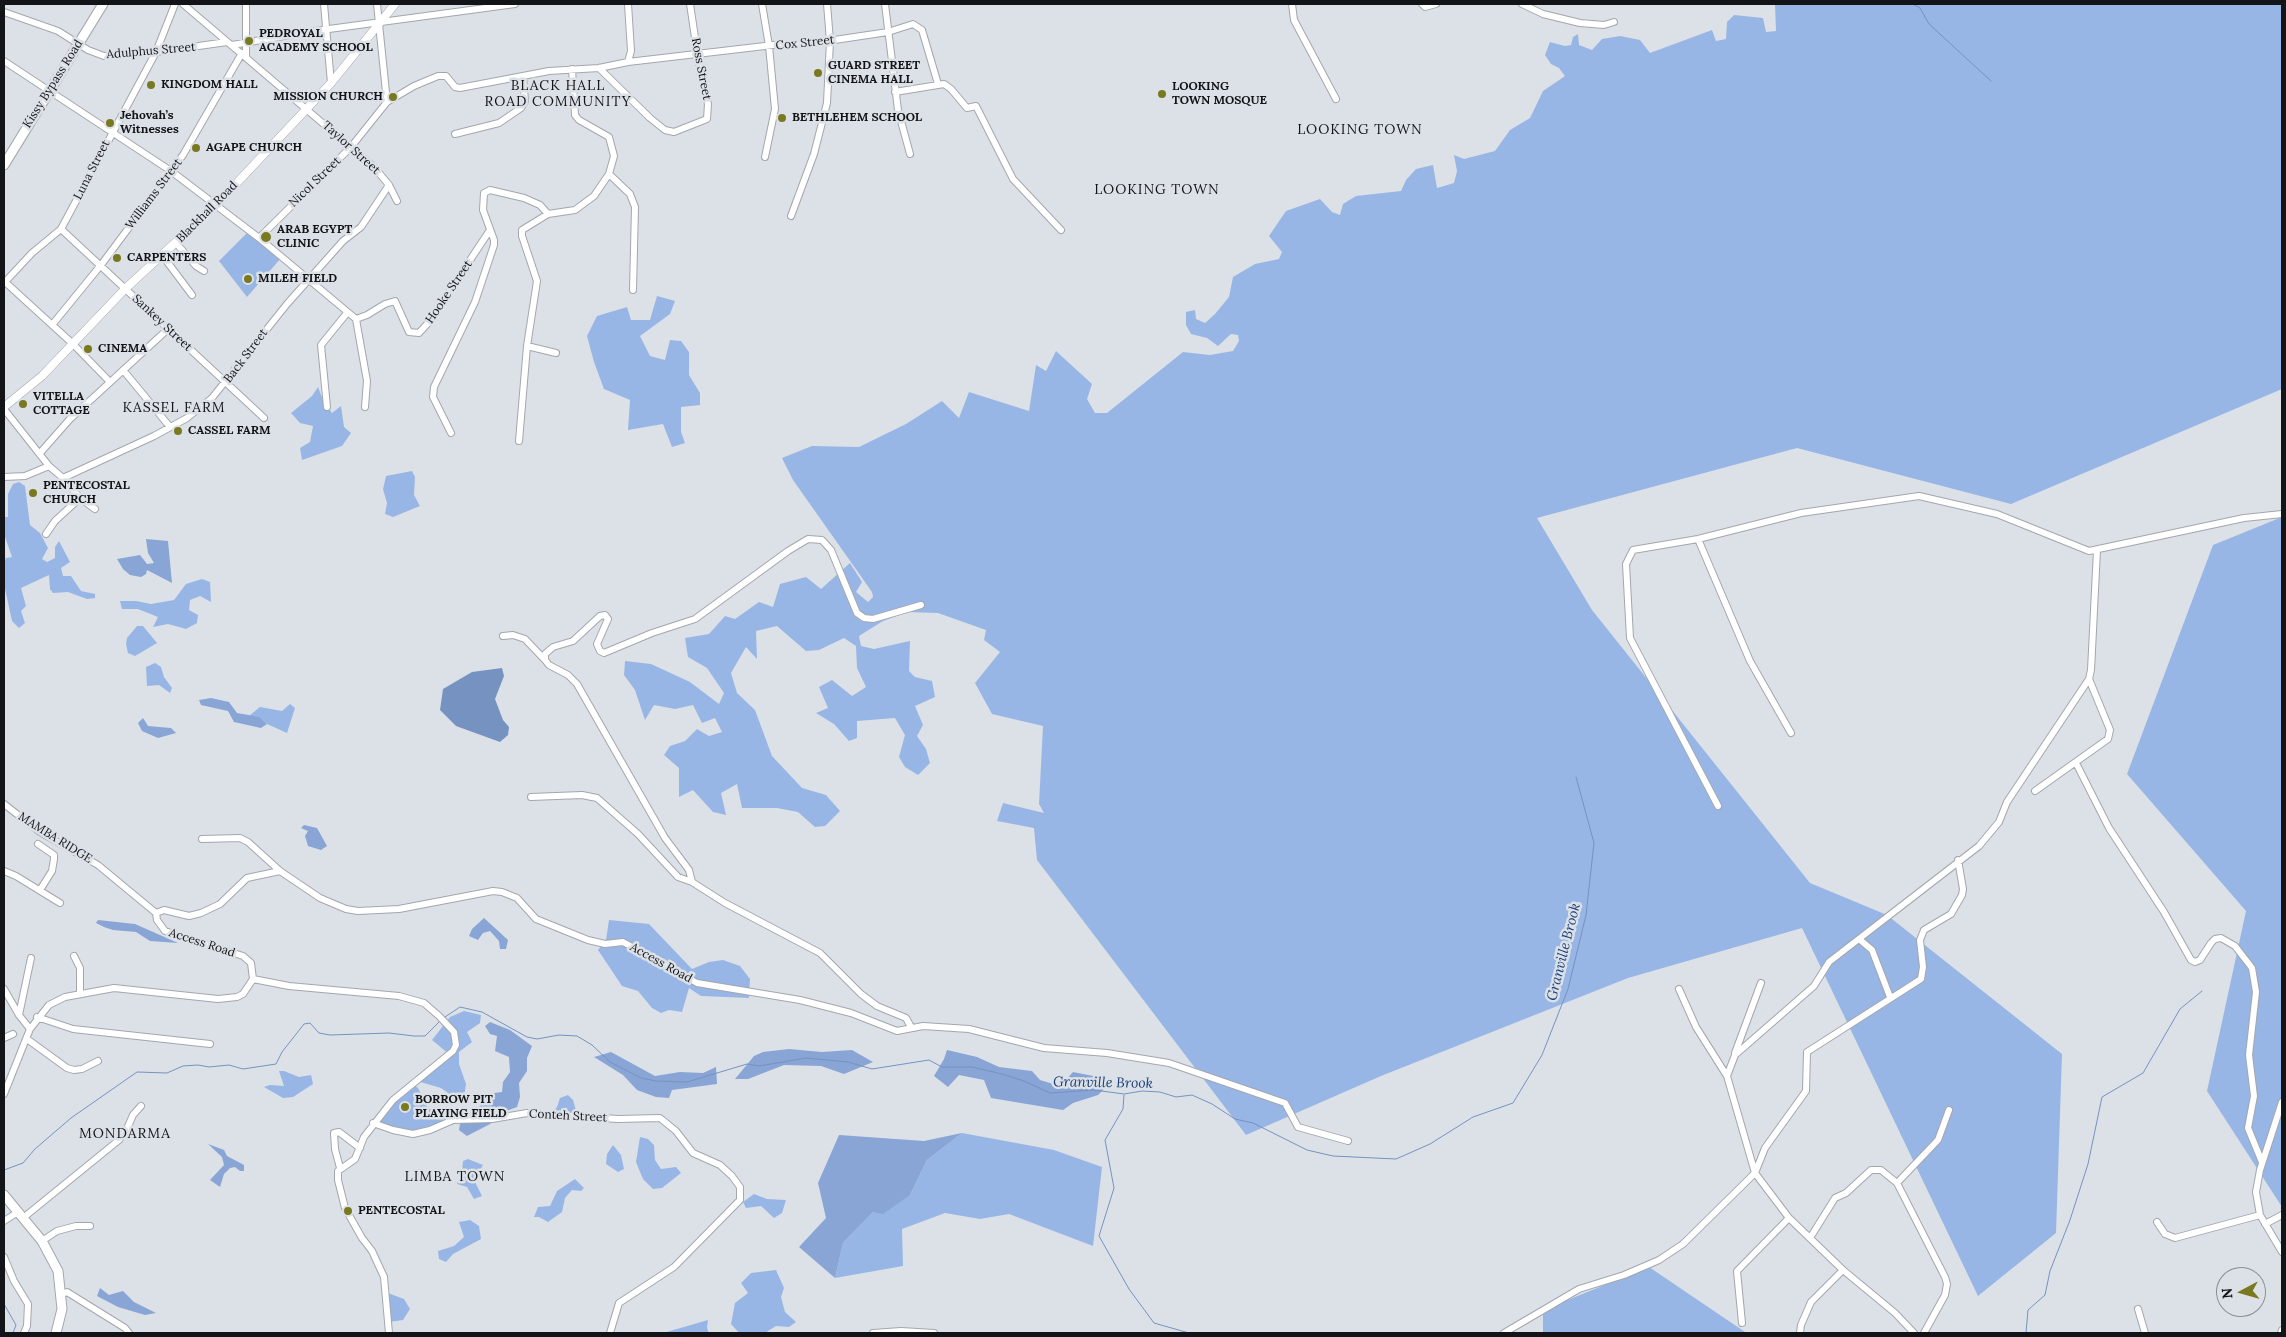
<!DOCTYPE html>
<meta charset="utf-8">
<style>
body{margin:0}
#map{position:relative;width:2286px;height:1337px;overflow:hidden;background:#dce1e7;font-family:Lora,serif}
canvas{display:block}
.frame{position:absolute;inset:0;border:5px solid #131417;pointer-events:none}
.north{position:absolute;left:2216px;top:1267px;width:50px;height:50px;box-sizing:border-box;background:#dce1e7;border:1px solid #8c8f94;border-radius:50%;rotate:264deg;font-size:14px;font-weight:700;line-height:20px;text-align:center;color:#131417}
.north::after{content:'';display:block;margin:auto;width:18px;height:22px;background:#797920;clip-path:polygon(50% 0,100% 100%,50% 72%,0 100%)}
</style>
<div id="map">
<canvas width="2286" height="1337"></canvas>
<div class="frame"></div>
<div class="north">N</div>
</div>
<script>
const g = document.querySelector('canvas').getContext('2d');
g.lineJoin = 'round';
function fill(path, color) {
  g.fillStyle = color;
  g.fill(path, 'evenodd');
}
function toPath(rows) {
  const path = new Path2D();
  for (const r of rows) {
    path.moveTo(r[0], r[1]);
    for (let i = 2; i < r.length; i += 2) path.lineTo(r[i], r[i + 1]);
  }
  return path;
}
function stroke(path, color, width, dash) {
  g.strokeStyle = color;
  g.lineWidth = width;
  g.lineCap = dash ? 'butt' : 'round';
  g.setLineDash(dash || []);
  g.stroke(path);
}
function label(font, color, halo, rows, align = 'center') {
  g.font = font + ' Lora,serif';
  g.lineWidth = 5;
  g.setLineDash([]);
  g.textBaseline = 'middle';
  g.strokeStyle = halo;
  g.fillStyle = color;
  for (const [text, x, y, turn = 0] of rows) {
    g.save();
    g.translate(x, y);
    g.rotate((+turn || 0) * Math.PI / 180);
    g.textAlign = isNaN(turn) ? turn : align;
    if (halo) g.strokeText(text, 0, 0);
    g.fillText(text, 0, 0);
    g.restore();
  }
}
fill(toPath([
 [1775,4,2282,4,2282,389,2011,504,1797,448,1537,518,1592,610,1810,883,1887,915,2062,1054,2056,1233,1978,1296,1802,928,1628,978,1381,1076,1246,1135,1037,860,1034,828,997,821,1003,803,1044,813,1039,804,1043,726,992,714,975,683,1000,652,984,640,986,630,938,613,907,612,883,621,859,636,861,646,874,649,910,641,909,671,915,677,932,681,935,697,915,706,923,725,917,736,926,749,930,763,918,775,905,767,899,757,905,735,895,718,857,721,857,738,849,741,834,724,816,713,828,708,819,687,832,680,852,696,866,687,857,668,856,646,844,638,819,650,806,651,777,626,756,631,757,659,746,647,731,673,737,693,755,710,772,756,802,788,826,795,840,811,825,826,815,827,798,812,777,808,742,808,737,784,721,793,726,815,713,812,693,790,679,797,679,768,664,755,670,746,685,741,697,729,709,736,722,732,715,718,702,723,693,705,675,709,654,705,645,720,635,690,624,675,625,661,651,664,690,682,719,704,724,693,707,668,688,657,685,638,709,634,725,616,735,619,759,602,773,607,780,584,806,577,821,589,850,563,862,582,856,592,868,602,873,597,872,592,793,480,782,458,812,446,859,447,906,424,942,401,959,418,969,392,1029,411,1036,365,1046,371,1056,351,1092,384,1087,399,1095,413,1107,413,1183,352,1210,355,1233,351,1239,341,1238,335,1231,334,1218,346,1207,338,1191,334,1186,325,1186,312,1195,310,1196,319,1205,323,1215,314,1229,297,1233,277,1255,264,1279,259,1282,252,1269,236,1286,211,1320,199,1332,212,1340,215,1343,204,1356,196,1401,191,1406,180,1416,169,1433,165,1437,188,1454,183,1457,171,1454,155,1464,159,1495,151,1510,130,1530,118,1543,91,1565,76,1559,68,1551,64,1545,55,1550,42,1565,46,1571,45,1573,37,1578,34,1579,45,1592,50,1602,39,1620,36,1640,40,1650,53,1712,30,1716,41,1726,39,1727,22,1734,15,1763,18,1766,32,1776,31],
 [249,231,281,258,247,297,219,261],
 [657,296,675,301,670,314,640,336,650,356,665,360,670,340,681,341,689,352,689,375,700,393,700,405,681,407,681,432,685,443,672,447,663,424,628,430,630,400,604,389,594,362,587,336,597,316,627,307,631,320,650,320],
 [318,387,323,400,332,413,341,406,344,427,351,433,342,446,302,460,300,448,310,442,313,426,300,423,291,413,312,396],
 [412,471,415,477,414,495,420,506,393,517,385,514,387,503,383,489,386,476],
 [19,482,25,486,30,525,40,533,48,548,42,559,47,562,55,558,55,547,59,541,70,562,61,568,63,576,71,576,81,591,95,594,95,598,87,599,68,592,53,593,50,589,49,575,21,588,26,606,21,611,25,623,19,628,12,621,4,584,4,562,6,558,12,557,4,534,4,517,8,517,8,494,13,484],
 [2282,517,2282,1207,2207,1091,2246,911,2127,774,2213,545],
 [202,579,210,582,211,602,200,596,190,600,189,610,198,615,197,623,186,629,168,624,153,627,158,617,138,609,122,609,120,601,136,601,151,604,174,600,186,584],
 [137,626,143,626,157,643,135,656,128,653,126,644,127,638],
 [155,663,161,667,164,677,172,688,170,693,159,685,147,686,146,667],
 [290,704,295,708,287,733,267,724,260,717,249,716,260,707,282,711],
 [609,920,649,924,692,969,709,962,723,960,740,966,750,979,749,998,701,996,689,988,682,1012,669,1010,661,1013,652,1008,638,991,622,986,598,950,606,940],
 [464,1011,481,1015,480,1023,467,1032,472,1042,459,1052,459,1064,466,1084,464,1097,452,1096,441,1088,417,1081,449,1054,432,1040,450,1017],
 [279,1071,284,1071,299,1077,311,1075,313,1084,293,1097,283,1098,264,1087,270,1085,284,1086],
 [413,1084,418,1088,428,1108,446,1119,447,1123,413,1134,373,1123],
 [568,1095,573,1100,577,1114,550,1114,557,1107,560,1098],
 [962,1133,1054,1150,1102,1167,1093,1246,1009,1214,980,1219,945,1213,902,1229,903,1266,835,1278,843,1243,874,1211,910,1195,927,1160],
 [640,1137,648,1139,654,1145,655,1160,661,1169,676,1167,681,1173,662,1188,653,1189,643,1179,636,1162],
 [613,1145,621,1155,624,1169,618,1172,606,1164,607,1154],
 [468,1159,483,1165,474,1180,482,1196,474,1199,467,1187,457,1184,462,1173,463,1161],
 [575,1179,584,1188,581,1191,572,1190,565,1198,562,1212,548,1222,539,1217,534,1217,538,1207,550,1206,557,1191],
 [754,1194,767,1199,786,1200,782,1213,774,1218,761,1206,746,1208,743,1202],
 [470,1220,479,1226,481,1239,453,1254,446,1262,439,1259,438,1251,454,1246,464,1237,459,1222],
 [1649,1267,1745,1332,1543,1333,1543,1310],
 [776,1270,784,1288,781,1297,785,1312,796,1322,789,1327,776,1326,765,1333,739,1333,731,1324,735,1303,748,1293,741,1283,751,1273],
 [385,1292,404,1299,410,1309,403,1320,389,1322],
 [708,1320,707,1328,709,1333,663,1333]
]), '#98b6e5');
fill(toPath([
 [146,539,168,541,172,583,147,570,146,574,141,577,130,575,123,569,117,559,140,555,147,564,154,563,148,553],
 [211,698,229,702,237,713,260,717,267,724,261,728,234,722,228,711,201,705,199,700],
 [143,718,148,726,171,728,176,733,158,738,142,731,138,723],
 [304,825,317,828,327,846,321,850,308,846,305,836,308,831,301,828],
 [484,918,508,940,506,949,500,949,499,941,490,931,483,933,478,940,469,936,472,929],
 [98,920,135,924,178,943,150,941,136,932,113,930,104,927,96,923],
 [490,1022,510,1030,532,1046,527,1058,527,1071,519,1083,520,1097,517,1107,501,1113,490,1124,467,1136,459,1130,460,1124,470,1111,478,1109,486,1094,502,1092,503,1082,510,1072,509,1057,495,1051,497,1036,490,1034,485,1026],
 [789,1049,822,1052,852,1050,873,1062,844,1074,821,1066,784,1065,748,1079,735,1079,754,1056,763,1052],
 [947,1050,977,1057,999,1067,1032,1071,1040,1080,1060,1086,1073,1072,1113,1080,1098,1095,1073,1103,1063,1110,991,1098,984,1080,959,1075,948,1087,934,1076,944,1059],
 [611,1052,655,1076,680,1072,703,1073,716,1067,717,1084,672,1090,669,1098,656,1097,637,1090,623,1075,594,1057],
 [962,1133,927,1160,910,1195,883,1214,873,1212,843,1243,835,1278,799,1247,826,1218,818,1183,839,1135,924,1141],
 [208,1144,224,1150,227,1156,244,1165,244,1171,240,1171,235,1167,230,1168,224,1174,220,1187,210,1180,224,1165,222,1157],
 [100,1288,109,1295,123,1291,134,1302,156,1313,145,1315,118,1307,97,1296]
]), '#88a5d5');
fill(toPath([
 [502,668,504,676,495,699,503,720,509,727,508,735,500,742,456,726,440,710,443,689,472,672]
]), '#7592c0');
stroke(toPath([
 [1913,4,1920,8,1929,24,1991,81],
 [445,1017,460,1007,482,1012,527,1037,537,1039,559,1035,577,1036,592,1045,610,1062,641,1078,656,1081,687,1082,747,1064,759,1066,806,1058,848,1062,872,1069,929,1060,942,1067,972,1067,1002,1074,1024,1081,1050,1093,1094,1090,1124,1094,1142,1091,1160,1092,1176,1097,1192,1095,1212,1104,1235,1119,1253,1123,1307,1150,1333,1156,1396,1159,1430,1144,1473,1117,1513,1103,1542,1055,1568,989,1586,915,1594,843,1576,777],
 [1124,1095,1123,1109,1105,1140,1114,1188,1099,1236,1129,1289,1154,1323,1189,1333],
 [4,1170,23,1163,35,1149,71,1118,137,1072,167,1073,183,1066,198,1065,209,1067,229,1065,243,1069,276,1064,282,1052,304,1024,310,1023,319,1033,330,1035,389,1033,414,1036,425,1036,440,1021],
 [4,1304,16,1325,13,1333],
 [2026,1333,2028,1310,2045,1295,2050,1271,2070,1220,2088,1164,2102,1097,2143,1073,2180,1009,2202,991]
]), '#7592c0', 1);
const minor = toPath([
 [183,4,374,167,389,185,397,201],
 [324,4,331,83],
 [377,4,387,102],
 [628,4,631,51,628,62],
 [762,4,769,46,775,109,765,157],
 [885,4,898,110,910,154],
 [1292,4,1294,20,1336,99],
 [1422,4,1425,7,1436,4],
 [1522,4,1543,14,1580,23,1604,25,1614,22],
 [4,12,58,31,88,50,104,56,156,52,227,42],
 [232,45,314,31,515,4],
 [246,56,246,4],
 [4,61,171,171,259,238,356,319],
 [599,68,650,118,665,130,674,132,707,119,708,104,700,71,690,4],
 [895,92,944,84,951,89,967,108,976,106,1013,179,1061,230],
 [455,134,499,123,521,108,525,101,523,76],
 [609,174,630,194,635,207,633,290],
 [791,216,814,154,827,103,830,41,827,4],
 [61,229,264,418],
 [259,238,351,147,387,102,414,86,438,76,446,76,455,87,460,88,549,71,599,68,628,62,782,44,801,45,888,32,913,24,922,30,938,84],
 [176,243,196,266,204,271],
 [162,255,192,295],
 [4,281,73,344,110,382],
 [5,282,32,253,61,229,156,52,175,4],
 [356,319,367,315,385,304,395,301,409,332,419,333,429,322,490,230],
 [356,319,367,381,365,407],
 [52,325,101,265,183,155,242,53],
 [527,346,556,353],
 [123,370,170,427],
 [327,407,321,345,347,313],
 [4,409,49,466,63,478,80,498,95,509],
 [451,433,433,397,434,387,475,302,494,245,494,240,483,210,484,193,490,190,524,198,540,205,548,214],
 [519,441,527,346,537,281,522,236,522,230,548,214,575,210,594,196,609,174,614,156,609,137,579,120,575,115,572,69],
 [40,453,70,419,168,329],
 [4,477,25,476,49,466],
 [63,478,154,436,187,418,212,398,287,304,343,241,361,227,389,185],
 [46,534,55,521,80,498],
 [1698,539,1750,661,1791,733],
 [503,636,513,635,525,639,545,660],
 [2076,763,2109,828,2164,912,2191,960,2195,962,2200,960,2211,943,2215,939,2221,938,2235,946,2252,968,2256,992,2249,1055,2254,1096,2248,1128,2262,1162],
 [2035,791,2108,739,2110,730,2089,679],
 [531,797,582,795,597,798,638,834,678,877,692,882],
 [4,804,40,832,98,865,156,913],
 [1718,806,1630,638,1626,564,1633,550,1698,539,1801,513,1919,496,1997,514,2089,551,2244,518,2282,514],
 [202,839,240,838,248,842,280,871],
 [38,844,54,855,54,859,52,871,40,890],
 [4,871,16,876,60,903],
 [156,913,164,910,189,916,201,913,220,904,247,878,280,871,320,898,346,909,358,911,399,909,493,891,502,892,517,898,536,919,588,940,605,944,623,942,697,983,800,1000,851,1013,897,1031,923,1026,969,1029,1044,1048,1107,1053,1169,1063,1285,1103,1298,1127,1348,1141],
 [1859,939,1872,950,1890,997],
 [74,956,80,968,80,994],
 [253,979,289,986,399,996,424,1003,439,1016,454,1032,456,1045,453,1051,393,1100,364,1137,355,1159,338,1171,338,1180,345,1208,362,1238,372,1251,384,1277,389,1333],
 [4,989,19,1015,30,1029],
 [1679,989,1696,1027,1727,1076],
 [19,1015,31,958],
 [37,1017,73,1029,210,1044],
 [911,1027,906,1018,877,1006,861,994,820,953,725,903,692,882,689,870,665,838,577,684,568,675,549,665,545,660,545,654,553,647,573,641,600,616,605,615,608,619,597,644,600,651,604,653,652,633,695,619,788,551,808,539,822,540,831,550,857,613,864,618,873,619,921,605],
 [4,1038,13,1034],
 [27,1039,67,1068,74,1070,82,1069,98,1061],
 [1735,1053,1761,983],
 [4,1094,30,1029,49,1005,65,997,114,988,218,999,237,997,243,994,253,979,251,963,243,956,165,931,157,920,156,913],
 [2282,1102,2260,1170,2256,1192,2260,1215,2282,1252],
 [373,1123,393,1130,413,1134,430,1130,453,1120,492,1119,527,1113,618,1119,660,1118,676,1131,693,1153,720,1165,732,1176,740,1187,740,1200,674,1267,619,1303,610,1333],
 [340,1168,335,1149,334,1133,339,1132,360,1148],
 [1897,1183,1938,1140,1949,1110],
 [23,1218,119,1140,126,1131,133,1115,141,1106],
 [4,1221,18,1212],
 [2157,1222,2165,1234,2175,1238,2260,1215],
 [2265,1224,2282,1215],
 [1810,1238,1835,1198,1846,1193,1871,1170,1881,1170,1897,1183,1945,1277,1947,1284,1945,1295,1924,1333],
 [42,1241,57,1231,76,1226,90,1226],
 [4,1257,14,1281,28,1304,27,1326,24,1333],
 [62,1294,67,1292,125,1328,129,1333],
 [2138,1309,2145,1333],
 [1742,1323,1737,1271,1789,1218],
 [873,1333,901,1331,934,1333],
 [1504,1333,1579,1289,1624,1275,1659,1260,1683,1244,1755,1173,1765,1148,1806,1091,1807,1052,1921,979,1923,967,1920,940,1924,930,1951,914,1962,895,1963,889,1958,860],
 [1800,1333,1801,1325,1811,1302,1843,1270],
 [1914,1333,1895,1313,1843,1270,1789,1218,1755,1173,1727,1076,1735,1055,1814,986,1829,962,1979,846,1999,822,2007,802,2089,679,2091,670,2097,550],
 [2281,1333,2282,1330]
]);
const tertiary = toPath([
 [4,407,42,376,125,289,216,205,331,83,395,4]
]);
const secondary = toPath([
 [4,165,103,4],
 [4,1195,42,1241,58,1271,62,1309,56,1333]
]);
stroke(minor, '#a3a7ad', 8);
stroke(tertiary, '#a3a7ad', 9);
stroke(secondary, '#a3a7ad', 11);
stroke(minor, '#fff', 6);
stroke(tertiary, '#fff', 8);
stroke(secondary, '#fff', 9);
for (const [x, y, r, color] of [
 [249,41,5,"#797920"],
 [818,73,5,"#797920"],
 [151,85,5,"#797920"],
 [1162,94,5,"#797920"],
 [393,97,5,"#797920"],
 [782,118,5,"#797920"],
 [110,123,5,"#797920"],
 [196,148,5,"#797920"],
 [266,237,6,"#797920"],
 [117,258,5,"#797920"],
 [248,279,5,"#797920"],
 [88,349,5,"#797920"],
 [23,404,5,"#797920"],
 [178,431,5,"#797920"],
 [33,493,5,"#797920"],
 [405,1107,5,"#797920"],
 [348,1211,5,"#797920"]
]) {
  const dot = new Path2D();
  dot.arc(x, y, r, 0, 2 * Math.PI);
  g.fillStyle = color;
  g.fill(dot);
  stroke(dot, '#dce1e7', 2);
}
label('bold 12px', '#131417', '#dce1e7', [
 ["PEDROYAL",259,34],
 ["ACADEMY SCHOOL",259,48],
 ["GUARD STREET",828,66],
 ["CINEMA HALL",828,80],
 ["KINGDOM HALL",161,85],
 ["LOOKING",1172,87],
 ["TOWN MOSQUE",1172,101],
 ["MISSION CHURCH",383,97,"right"],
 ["Jehovah’s",120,116],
 ["Witnesses",120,130],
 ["BETHLEHEM SCHOOL",792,118],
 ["AGAPE CHURCH",206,148],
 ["ARAB EGYPT",277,230],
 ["CLINIC",277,244],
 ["CARPENTERS",127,258],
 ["MILEH FIELD",258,279],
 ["CINEMA",98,349],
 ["VITELLA",33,397],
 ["COTTAGE",33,411],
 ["CASSEL FARM",188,431],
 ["PENTECOSTAL",43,486],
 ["CHURCH",43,500],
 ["BORROW PIT",415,1100],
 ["PLAYING FIELD",415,1114],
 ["PENTECOSTAL",358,1211]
], 'left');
label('12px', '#131417', '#dce1e7', [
 ["Cox Street",805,43,-6],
 ["Adulphus Street",151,51,-5],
 ["Ross Street",701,69,79],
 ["Kissy Bypass Road",53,84,-58],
 ["Taylor Street",351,148,42],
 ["Luna Street",92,170,-63],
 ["Nicol Street",315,182,-44],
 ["Williams Street",154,194,-53],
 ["Blackhall Road",207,212,-45],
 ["Hooke Street",449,292,-56],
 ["Sankey Street",162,323,43],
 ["Back Street",246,356,-53],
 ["MAMBA RIDGE",55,838,32],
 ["Access Road",202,943,18],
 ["Access Road",661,963,29],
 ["Conteh Street",568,1116,3]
]);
g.letterSpacing = '1px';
label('14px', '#131417', '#dce1e7', [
 ["BLACK HALL",558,86],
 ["ROAD COMMUNITY",558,102],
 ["LOOKING TOWN",1360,130],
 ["LOOKING TOWN",1157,190],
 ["KASSEL FARM",174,408],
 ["MONDARMA",125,1134],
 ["LIMBA TOWN",455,1177]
]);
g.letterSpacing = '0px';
label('italic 14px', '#1b4079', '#dce1e7', [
 ["Granville Brook",1564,952,-76],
 ["Granville Brook",1103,1083,1]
]);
</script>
